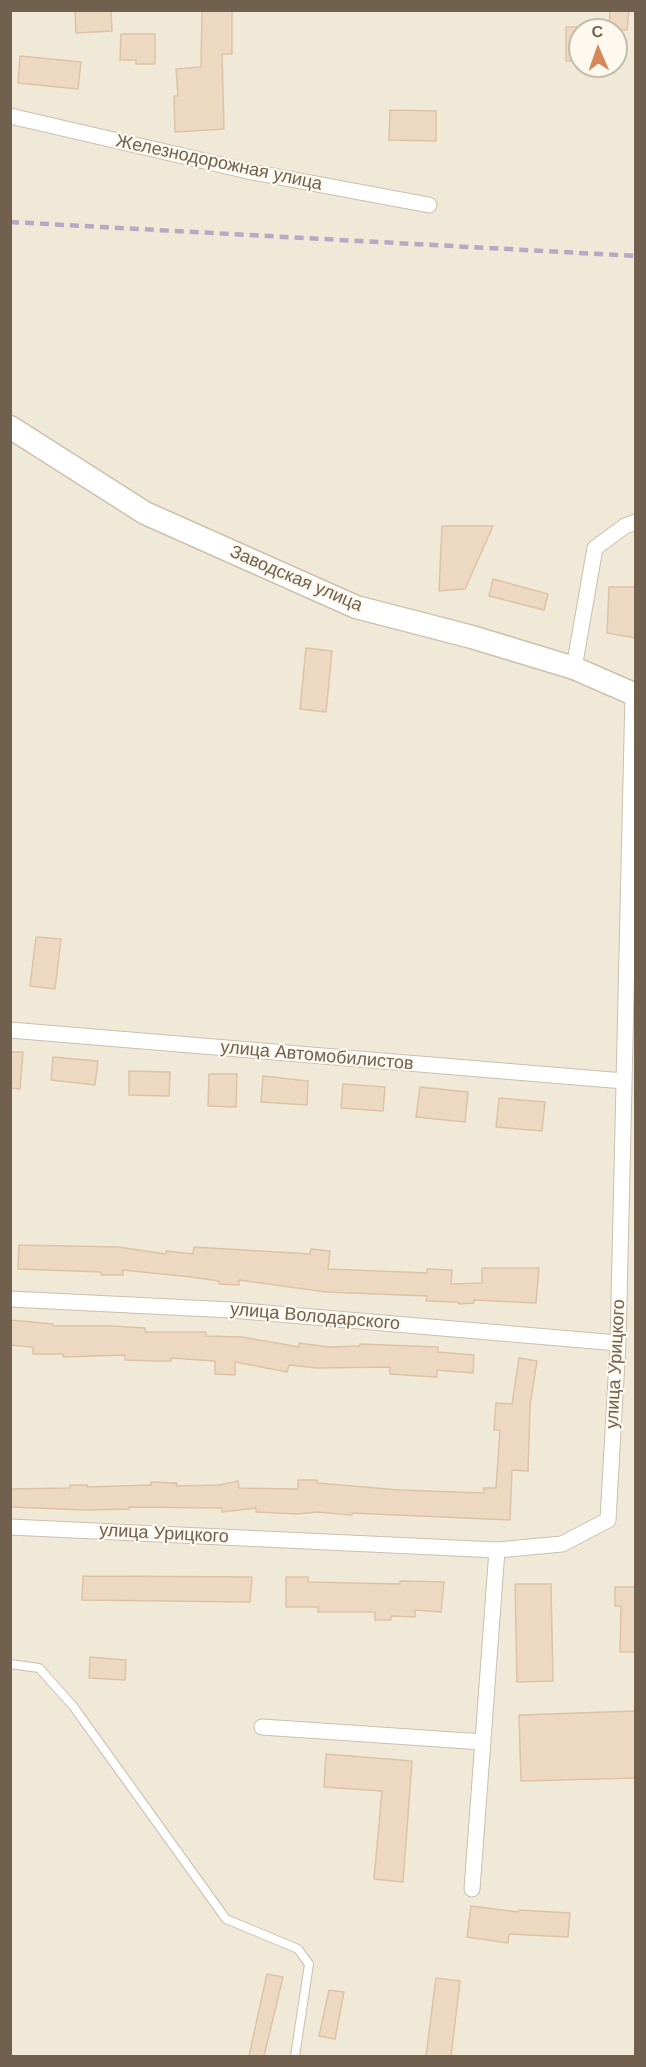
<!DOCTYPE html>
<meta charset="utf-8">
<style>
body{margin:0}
#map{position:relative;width:646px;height:2067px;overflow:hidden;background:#faf6e8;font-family:Arial,sans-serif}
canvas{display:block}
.frame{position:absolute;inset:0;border:12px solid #72604f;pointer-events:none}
.north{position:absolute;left:568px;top:18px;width:60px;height:60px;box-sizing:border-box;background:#fdf9ee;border:2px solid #c5bcae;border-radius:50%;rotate:358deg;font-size:16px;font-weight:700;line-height:24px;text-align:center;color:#72604f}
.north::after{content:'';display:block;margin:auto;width:21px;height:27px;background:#d7875a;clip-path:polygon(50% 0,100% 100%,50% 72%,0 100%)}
</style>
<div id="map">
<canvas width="646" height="2067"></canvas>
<div class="frame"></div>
<div class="north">С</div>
</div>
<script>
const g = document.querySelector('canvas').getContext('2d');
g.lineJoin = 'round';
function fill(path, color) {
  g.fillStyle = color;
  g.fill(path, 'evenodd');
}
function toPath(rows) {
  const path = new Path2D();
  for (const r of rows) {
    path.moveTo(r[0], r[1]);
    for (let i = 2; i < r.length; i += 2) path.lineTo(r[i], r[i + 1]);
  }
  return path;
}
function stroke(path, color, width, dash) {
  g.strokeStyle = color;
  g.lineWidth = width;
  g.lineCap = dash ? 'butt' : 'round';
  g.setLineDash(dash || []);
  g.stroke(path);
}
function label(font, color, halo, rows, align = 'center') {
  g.font = font + ' Arial,sans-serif';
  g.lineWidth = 4.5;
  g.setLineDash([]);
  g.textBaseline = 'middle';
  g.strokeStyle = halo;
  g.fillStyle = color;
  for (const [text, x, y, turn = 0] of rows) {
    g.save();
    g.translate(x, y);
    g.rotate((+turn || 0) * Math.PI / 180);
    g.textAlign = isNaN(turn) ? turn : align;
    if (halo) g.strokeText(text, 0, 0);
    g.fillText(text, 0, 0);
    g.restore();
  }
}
fill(toPath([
 [11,11,635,11,635,2056,11,2056],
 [580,30,616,30,616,66,580,66]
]), '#f1e9d7');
const building = toPath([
 [75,10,111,10,112,31,76,33,75,10],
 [202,10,232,10,232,54,222,54,224,129,175,132,174,96,178,96,176,69,201,67,202,10],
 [610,10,629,10,627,30,609,30,610,10],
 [566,27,580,27,580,61,566,61,566,27],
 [121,34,155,34,155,64,136,64,136,60,120,60,121,34],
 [20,56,81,62,78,89,18,83,20,56],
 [390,110,436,111,436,141,389,140,390,110],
 [442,526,493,526,465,589,439,591,442,526],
 [493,579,548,594,544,610,489,596,493,579],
 [609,587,636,587,636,638,607,633,609,587],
 [306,648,332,651,326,712,300,709,306,648],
 [36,937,61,939,55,989,30,986,36,937],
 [10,1052,23,1052,20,1089,10,1088,10,1052],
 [53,1057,98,1061,95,1085,51,1080,53,1057],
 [129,1071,170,1072,169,1096,129,1095,129,1071],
 [209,1074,237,1074,236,1107,208,1106,209,1074],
 [263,1076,308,1081,307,1105,261,1102,263,1076],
 [343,1084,385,1087,383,1111,341,1108,343,1084],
 [420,1087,468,1092,465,1122,416,1117,420,1087],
 [499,1098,545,1102,542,1131,496,1127,499,1098],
 [19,1245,118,1247,166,1254,166,1251,193,1254,194,1247,310,1254,311,1249,330,1251,328,1269,427,1273,427,1269,452,1270,451,1284,482,1283,482,1268,539,1268,536,1303,474,1300,474,1303,459,1304,458,1302,426,1301,427,1296,326,1292,239,1280,239,1285,219,1284,219,1281,191,1277,123,1270,123,1275,101,1275,101,1272,18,1269,19,1245],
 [10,1320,53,1324,53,1326,111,1326,145,1328,145,1332,206,1332,206,1336,242,1337,299,1347,299,1343,329,1347,360,1346,360,1344,438,1347,438,1352,474,1355,473,1373,437,1370,437,1377,419,1376,390,1374,390,1367,317,1368,289,1365,287,1372,235,1362,235,1375,215,1374,215,1361,171,1358,171,1361,153,1361,125,1360,125,1355,63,1357,63,1354,33,1354,33,1347,10,1345,10,1320],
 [519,1358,537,1361,530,1405,528,1471,512,1470,510,1520,352,1513,352,1515,317,1512,298,1514,256,1512,256,1508,222,1512,222,1508,129,1507,129,1509,86,1510,10,1507,10,1489,70,1488,70,1485,87,1485,87,1487,151,1485,151,1482,177,1483,176,1486,220,1485,238,1481,239,1488,298,1489,298,1480,317,1480,317,1483,399,1490,484,1493,484,1488,496,1488,500,1430,494,1430,496,1403,512,1404,519,1358],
 [83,1576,252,1577,250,1602,82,1600,83,1576],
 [286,1577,308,1577,308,1582,400,1584,400,1581,444,1582,441,1612,415,1610,415,1617,391,1616,391,1620,375,1620,375,1612,318,1612,318,1607,286,1607,286,1577],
 [515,1584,551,1584,553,1681,517,1682,515,1584],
 [615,1587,636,1587,636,1652,620,1652,621,1606,615,1606,615,1587],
 [90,1657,126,1660,125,1680,89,1678,90,1657],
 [636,1711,636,1778,521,1781,519,1715,636,1711],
 [326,1754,412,1761,403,1882,374,1879,382,1791,324,1787,326,1754],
 [471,1906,518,1912,519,1910,570,1913,568,1937,509,1934,508,1943,467,1937,471,1906],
 [267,1974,283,1977,264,2056,249,2056,267,1974],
 [436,1978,460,1981,451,2056,426,2056,436,1978],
 [329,1990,344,1992,335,2039,319,2036,329,1990]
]);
fill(building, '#edd9c2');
stroke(building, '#dec2a5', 1.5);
const service = toPath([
 [10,1664,39,1668,73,1706,226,1919,298,1949,309,1964,295,2056]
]);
const minor = toPath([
 [10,116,252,172,429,205],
 [574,668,595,548,625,526,636,522],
 [10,1030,624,1081],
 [10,1299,231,1310,618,1343],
 [10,1527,497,1550,562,1544,608,1520,618,1343,633,694],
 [262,1727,483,1742],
 [472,1889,497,1550]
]);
const secondary = toPath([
 [10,427,145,513,356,607,472,637,574,668,636,695]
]);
stroke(service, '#cbbfaf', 10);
stroke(minor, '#cbbfaf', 17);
stroke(secondary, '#cdc0ad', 25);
stroke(service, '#fff', 8);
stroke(minor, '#fff', 15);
stroke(secondary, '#fff', 22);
stroke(toPath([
 [10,222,636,256]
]), '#baa7c3', 4.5, [9, 6]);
label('18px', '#72604f', '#fdf9ee', [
 ["Железнодорожная улица",219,163,12],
 ["Заводская улица",296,579,23],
 ["улица Автомобилистов",317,1056,5],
 ["улица Володарского",315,1317,5],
 ["улица Урицкого",616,1364,-87],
 ["улица Урицкого",164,1534,3]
]);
</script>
